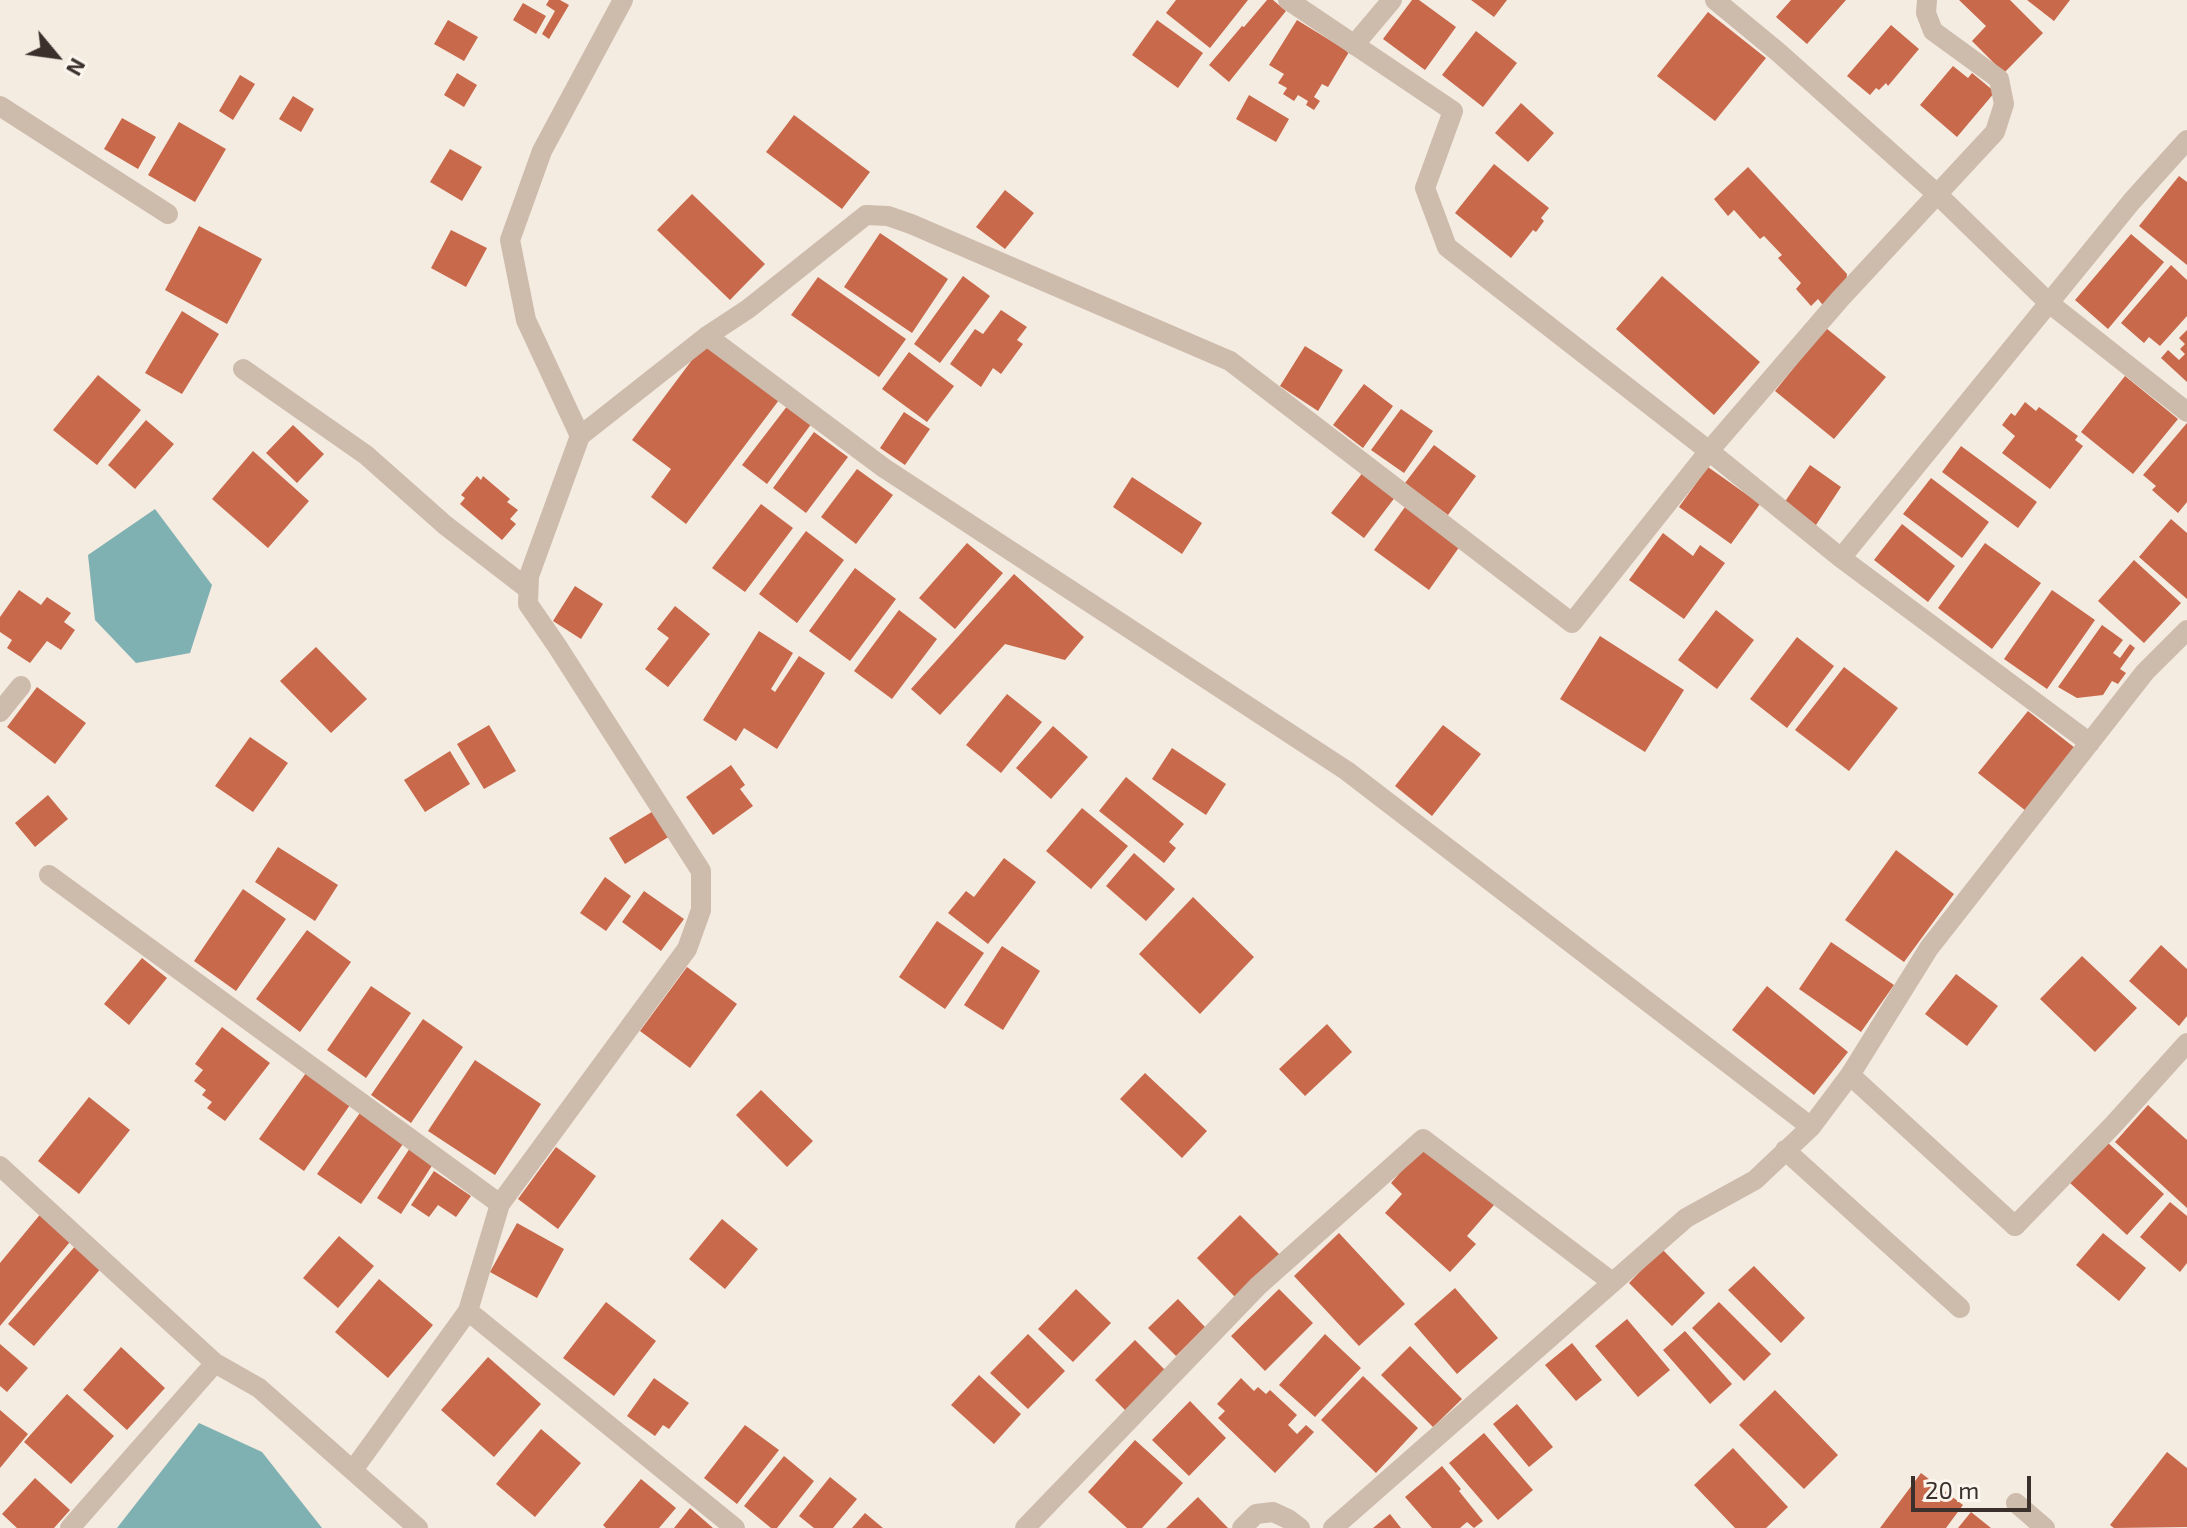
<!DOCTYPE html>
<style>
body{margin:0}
#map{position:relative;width:2187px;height:1528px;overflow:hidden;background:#f4ebe1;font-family:"Exo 2",sans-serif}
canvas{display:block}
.north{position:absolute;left:16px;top:16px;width:80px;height:80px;-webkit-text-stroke:6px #fbf5ee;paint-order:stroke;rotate:119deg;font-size:22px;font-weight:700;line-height:32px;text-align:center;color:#3b302b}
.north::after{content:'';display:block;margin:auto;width:28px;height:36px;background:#3b302b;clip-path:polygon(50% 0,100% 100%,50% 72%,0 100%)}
.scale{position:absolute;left:1911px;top:1476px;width:120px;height:36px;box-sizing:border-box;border:4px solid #3b302b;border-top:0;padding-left:10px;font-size:24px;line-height:28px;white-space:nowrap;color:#3b302b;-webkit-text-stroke:6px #fbf5ee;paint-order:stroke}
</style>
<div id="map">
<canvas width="2187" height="1528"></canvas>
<div class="north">N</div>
<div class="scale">20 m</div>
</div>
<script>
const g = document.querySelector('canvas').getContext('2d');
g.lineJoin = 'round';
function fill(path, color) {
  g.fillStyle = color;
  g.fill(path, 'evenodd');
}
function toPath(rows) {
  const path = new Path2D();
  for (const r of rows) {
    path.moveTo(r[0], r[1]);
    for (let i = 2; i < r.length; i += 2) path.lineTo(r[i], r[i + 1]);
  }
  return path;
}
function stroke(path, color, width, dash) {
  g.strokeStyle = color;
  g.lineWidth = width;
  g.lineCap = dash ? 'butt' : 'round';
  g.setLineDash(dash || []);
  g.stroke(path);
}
fill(toPath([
 [155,509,212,585,190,653,136,663,95,620,88,555],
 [199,1423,262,1452,322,1528,117,1528]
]), '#7fb0b2');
fill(toPath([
 [549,0,560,0,569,5,549,39,542,34,555,11,546,5],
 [1176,0,1248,0,1210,48,1166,13],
 [1267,0,1273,0,1286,11,1229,82,1209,65,1242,26,1244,27],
 [1412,0,1419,0,1456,27,1425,70,1383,39],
 [1471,0,1507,0,1494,17],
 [1791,0,1846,0,1807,44,1776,17],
 [1959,0,2010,0,2043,33,2004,73,1972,41,1986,26],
 [2027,0,2070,0,2054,21],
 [523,3,546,16,536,34,513,20],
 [1708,12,1766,58,1715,121,1657,76],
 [448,20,478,37,464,61,434,44],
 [1157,20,1203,53,1178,88,1132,55],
 [1297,20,1349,52,1328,87,1322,84,1314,97,1320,101,1314,110,1306,105,1308,101,1298,95,1294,101,1283,94,1287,88,1278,83,1284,74,1269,65],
 [1891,25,1919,49,1888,86,1886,83,1879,90,1876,88,1870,95,1847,76],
 [1476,31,1517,63,1483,107,1442,75],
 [1953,66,1968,78,1972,73,1995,92,1957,137,1920,105],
 [457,73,477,85,464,107,444,95],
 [240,75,255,84,233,120,219,111],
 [1249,95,1289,119,1276,142,1236,119],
 [293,96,314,109,301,132,279,119],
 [1521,103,1554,133,1528,162,1495,133],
 [794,115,870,172,842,209,766,152],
 [122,118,156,137,138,169,104,149],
 [179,122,226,149,195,202,148,175],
 [450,149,482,167,462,201,430,182],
 [1494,164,1549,208,1541,218,1544,221,1536,232,1533,230,1511,258,1455,213],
 [1748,167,1847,274,1846,286,1826,309,1818,299,1811,306,1796,289,1801,283,1778,258,1782,255,1764,236,1760,239,1734,210,1728,216,1714,199],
 [2179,176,2187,182,2187,265,2139,226],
 [1005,190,1034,213,1005,249,976,227],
 [692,194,765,264,730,300,657,230],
 [199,226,262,259,227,324,165,290],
 [451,230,487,248,466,287,431,268],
 [880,233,948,279,912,333,844,287],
 [2131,234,2164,262,2108,329,2075,300],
 [2171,265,2187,280,2187,316,2160,346,2149,337,2144,343,2121,323],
 [963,276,990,296,940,363,914,344],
 [1662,276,1760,362,1714,415,1616,329],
 [818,277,906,339,879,377,791,315],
 [1001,310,1027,327,1017,340,1023,344,1001,374,993,368,981,387,950,364,975,329,983,334],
 [182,311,219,334,182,394,145,373],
 [1826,328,1886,377,1834,439,1775,391],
 [2187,330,2187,382,2161,358,2168,350,2179,360,2185,354,2180,349,2185,344,2179,338],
 [704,344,779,400,686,524,651,497,671,469,632,440],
 [1305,346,1343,370,1318,411,1280,386],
 [909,352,954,386,927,422,882,389],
 [98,375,141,410,97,465,53,430],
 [2125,376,2178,419,2133,474,2081,432],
 [1364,384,1393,406,1363,448,1333,425],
 [2025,402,2036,411,2039,407,2078,436,2075,440,2083,446,2050,489,2002,453,2015,436,2002,425,2011,413,2015,416],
 [788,405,812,423,767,484,742,465],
 [1401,409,1433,431,1404,473,1371,450],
 [904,412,930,429,905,465,880,448],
 [146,420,174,444,135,489,108,465],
 [2187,423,2187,502,2178,513,2152,490,2156,486,2143,475],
 [293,425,324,454,297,483,266,453],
 [814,432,848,457,806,513,773,488],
 [1434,445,1476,476,1448,515,1405,483],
 [1961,446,2037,502,2018,528,1942,472],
 [253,451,309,501,268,548,212,499],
 [1810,465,1841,487,1814,528,1782,506],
 [1708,467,1760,504,1731,544,1679,507],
 [857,469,893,495,856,544,821,517],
 [1364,471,1396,496,1364,538,1331,513],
 [477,476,481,480,483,476,510,499,507,502,518,510,510,519,516,524,502,540,460,504,465,498,461,495],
 [1132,477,1202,523,1182,554,1113,507],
 [1931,478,1989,522,1962,558,1903,514],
 [761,504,793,528,745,592,712,568],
 [1405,507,1460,546,1429,590,1374,550],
 [2171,519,2187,533,2187,599,2139,557],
 [1902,524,1955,566,1928,602,1874,560],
 [806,531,844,560,797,623,759,594],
 [1663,533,1693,556,1700,545,1725,563,1684,619,1629,580],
 [967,543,1003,573,955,629,919,598],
 [1985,543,2041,583,1992,649,1938,608],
 [2134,560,2181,603,2144,643,2098,601],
 [855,568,896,599,850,661,809,631],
 [1014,574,1084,637,1065,660,1005,644,940,715,911,689],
 [575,586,603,604,581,639,553,621],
 [19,590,41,605,47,597,71,613,64,622,75,630,61,650,47,641,30,663,7,648,12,640,0,632,0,617],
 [2052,590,2095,620,2047,689,2004,659],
 [675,606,710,634,668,687,645,669,669,638,657,629],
 [899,610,937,639,892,699,854,671],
 [1716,610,1754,640,1717,689,1678,660],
 [2102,625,2123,640,2113,653,2120,658,2130,644,2135,648,2120,669,2126,673,2118,684,2112,681,2103,695,2077,698,2058,687],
 [759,631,793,653,771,689,775,692,799,656,825,673,777,749,744,728,736,741,703,720],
 [1600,636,1684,690,1645,752,1560,699],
 [1797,637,1834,666,1787,728,1750,699],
 [316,647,367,699,331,733,280,681],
 [1844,667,1898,708,1849,771,1795,730],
 [37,687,86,723,55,764,7,727],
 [1007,694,1042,722,1001,773,966,745],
 [2028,711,2075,748,2026,811,1978,773],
 [489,725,516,771,484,789,457,744],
 [1443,725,1481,754,1432,816,1395,786],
 [1053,726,1088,757,1051,799,1016,768],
 [250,737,288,763,253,812,215,786],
 [1172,748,1226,784,1206,815,1152,779],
 [450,751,470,784,425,812,404,780],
 [731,765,745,785,740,789,753,806,713,835,686,797],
 [1126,777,1184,824,1169,842,1176,848,1164,863,1099,811],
 [48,795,68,819,35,847,15,823],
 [1082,808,1128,846,1091,889,1046,851],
 [655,810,670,836,625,864,609,838],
 [278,847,338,885,315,921,255,882],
 [1896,850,1954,894,1904,962,1845,920],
 [1134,853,1175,889,1146,921,1106,886],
 [1004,858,1036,882,988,944,948,913,966,891,974,897],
 [605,877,631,896,606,931,580,913],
 [243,889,286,919,236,991,194,961],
 [644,891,684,919,661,951,622,922],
 [1193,897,1254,957,1200,1014,1139,954],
 [937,921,984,953,945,1009,899,977],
 [307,930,351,962,300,1032,256,999],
 [1831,942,1894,985,1861,1032,1799,989],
 [2161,945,2187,969,2187,1016,2179,1026,2129,981],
 [1002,946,1040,971,1003,1030,964,1005],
 [2082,956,2137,1008,2095,1052,2040,999],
 [142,958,167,978,129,1025,104,1004],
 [687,967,737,1004,690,1068,640,1031],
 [1956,974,1998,1006,1967,1046,1925,1014],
 [371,986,411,1013,366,1078,327,1050],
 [1767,986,1848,1052,1814,1095,1732,1030],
 [423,1019,463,1047,411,1123,371,1095],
 [1327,1024,1352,1052,1305,1096,1279,1069],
 [222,1027,270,1063,225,1121,207,1108,212,1102,202,1095,206,1090,194,1081,203,1070,195,1064],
 [475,1060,541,1104,495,1175,428,1131],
 [306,1073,350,1105,304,1171,259,1139],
 [1145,1073,1207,1131,1182,1158,1120,1099],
 [761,1090,813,1141,787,1167,736,1115],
 [89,1097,130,1130,79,1194,38,1161],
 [2148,1105,2187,1140,2187,1208,2115,1142],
 [362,1110,405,1141,361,1204,317,1174],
 [2107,1142,2164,1194,2127,1235,2070,1183],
 [1426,1143,1494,1205,1467,1236,1476,1244,1450,1272,1385,1213,1402,1194,1391,1183],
 [556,1147,596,1176,558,1229,518,1199],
 [410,1148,433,1164,401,1214,377,1198],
 [434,1171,471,1196,456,1217,438,1205,429,1217,411,1205],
 [2170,1202,2187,1216,2187,1263,2180,1272,2140,1237],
 [43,1211,74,1237,0,1326,0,1263],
 [1240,1215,1280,1255,1236,1298,1197,1258],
 [722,1219,758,1249,725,1289,689,1259],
 [517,1223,564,1249,537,1298,490,1272],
 [1339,1233,1405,1304,1359,1346,1294,1276],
 [2103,1233,2146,1268,2119,1301,2076,1265],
 [339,1236,374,1266,338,1308,303,1278],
 [77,1244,103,1266,34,1346,8,1324],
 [1662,1249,1705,1293,1672,1326,1629,1283],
 [1754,1266,1805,1318,1781,1343,1728,1290],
 [379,1279,433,1325,388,1378,335,1332],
 [1455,1288,1498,1338,1457,1374,1414,1324],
 [1076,1289,1111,1323,1073,1362,1038,1329],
 [1279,1289,1313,1323,1265,1371,1231,1336],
 [1178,1299,1205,1327,1176,1356,1148,1328],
 [606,1302,656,1341,614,1396,563,1358],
 [1719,1302,1771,1354,1744,1381,1692,1328],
 [1627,1319,1670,1370,1638,1397,1595,1346],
 [1685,1331,1732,1384,1710,1404,1663,1350],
 [1028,1334,1065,1371,1028,1409,990,1373],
 [1325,1334,1361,1368,1315,1417,1279,1385],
 [1135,1340,1167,1372,1126,1411,1095,1380],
 [1572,1343,1602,1380,1576,1401,1545,1365],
 [0,1344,28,1368,7,1392,0,1386],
 [1410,1346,1462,1399,1433,1427,1381,1375],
 [121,1347,165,1388,127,1430,83,1390],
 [488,1357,541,1404,494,1457,441,1410],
 [979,1375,1021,1414,994,1444,951,1405],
 [1363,1376,1418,1428,1376,1473,1321,1420],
 [654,1378,689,1403,669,1429,663,1425,655,1436,627,1416],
 [1241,1378,1254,1391,1258,1387,1266,1394,1270,1390,1297,1415,1288,1425,1297,1434,1306,1425,1314,1432,1275,1473,1218,1418,1225,1411,1217,1404],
 [1775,1390,1838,1455,1804,1489,1739,1425],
 [67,1394,114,1436,71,1484,24,1442],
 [1190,1401,1226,1438,1189,1476,1152,1440],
 [1517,1404,1553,1447,1529,1467,1493,1424],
 [0,1410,28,1434,0,1468],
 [745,1425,779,1450,737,1504,704,1478],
 [541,1429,581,1463,535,1517,496,1484],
 [1484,1433,1533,1490,1498,1520,1449,1463],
 [1135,1440,1183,1483,1142,1528,1127,1528,1088,1492],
 [1733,1448,1788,1507,1766,1528,1735,1528,1694,1485],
 [2167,1452,2187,1468,2187,1527,2114,1528,2110,1525],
 [784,1456,814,1481,777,1528,771,1528,744,1506],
 [1442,1466,1461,1489,1459,1491,1483,1521,1474,1528,1467,1522,1460,1528,1432,1528,1405,1497],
 [1921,1473,1963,1505,1946,1528,1880,1528],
 [830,1477,857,1499,833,1528,814,1528,799,1516],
 [35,1478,70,1510,54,1528,17,1528,2,1514],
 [641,1479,676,1508,659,1528,606,1528,603,1525],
 [1198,1497,1228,1528,1166,1528],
 [690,1508,713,1528,674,1528],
 [1971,1512,1991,1528,1958,1528],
 [865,1513,883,1528,852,1528],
 [1390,1514,1401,1528,1373,1528]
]), '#c8694b');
stroke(toPath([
 [2015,1226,2114,1124,2187,1043]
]), '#cdbbac', 20);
stroke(toPath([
 [1288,0,1453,111,1425,188,1447,247,1709,451,1841,558,2090,743],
 [1715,0,1778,52,1937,194,2049,303,2187,412],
 [1354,45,1392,0],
 [0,106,168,214],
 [707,336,884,468,1347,771,1811,1127],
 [243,369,366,455,445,525,528,589],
 [580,436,526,320,510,240,542,151,623,0],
 [1841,558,2132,201,2187,140],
 [0,712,21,686],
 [49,875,500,1204],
 [1850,1075,2015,1226],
 [1785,1150,1960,1308],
 [0,1166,215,1363,259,1388,418,1528],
 [468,1311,735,1528],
 [353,1470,468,1311,500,1204,687,949,701,910,701,871,557,646,528,604,529,576,580,436,707,336,748,309,866,215,888,216,911,224,1230,361,1572,623,1709,451,1840,299,1995,132,2004,104,1999,79,1933,31,1926,13,1927,0],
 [2016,1503,2045,1528],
 [70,1528,215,1363],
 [1025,1528,1258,1286,1423,1139,1612,1282],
 [1242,1528,1256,1514,1273,1512,1288,1519,1300,1528],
 [1333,1528,1686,1218,1755,1180,1811,1127,1850,1075,1929,948,2145,672,2187,630]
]), '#cdbbac', 20);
</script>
